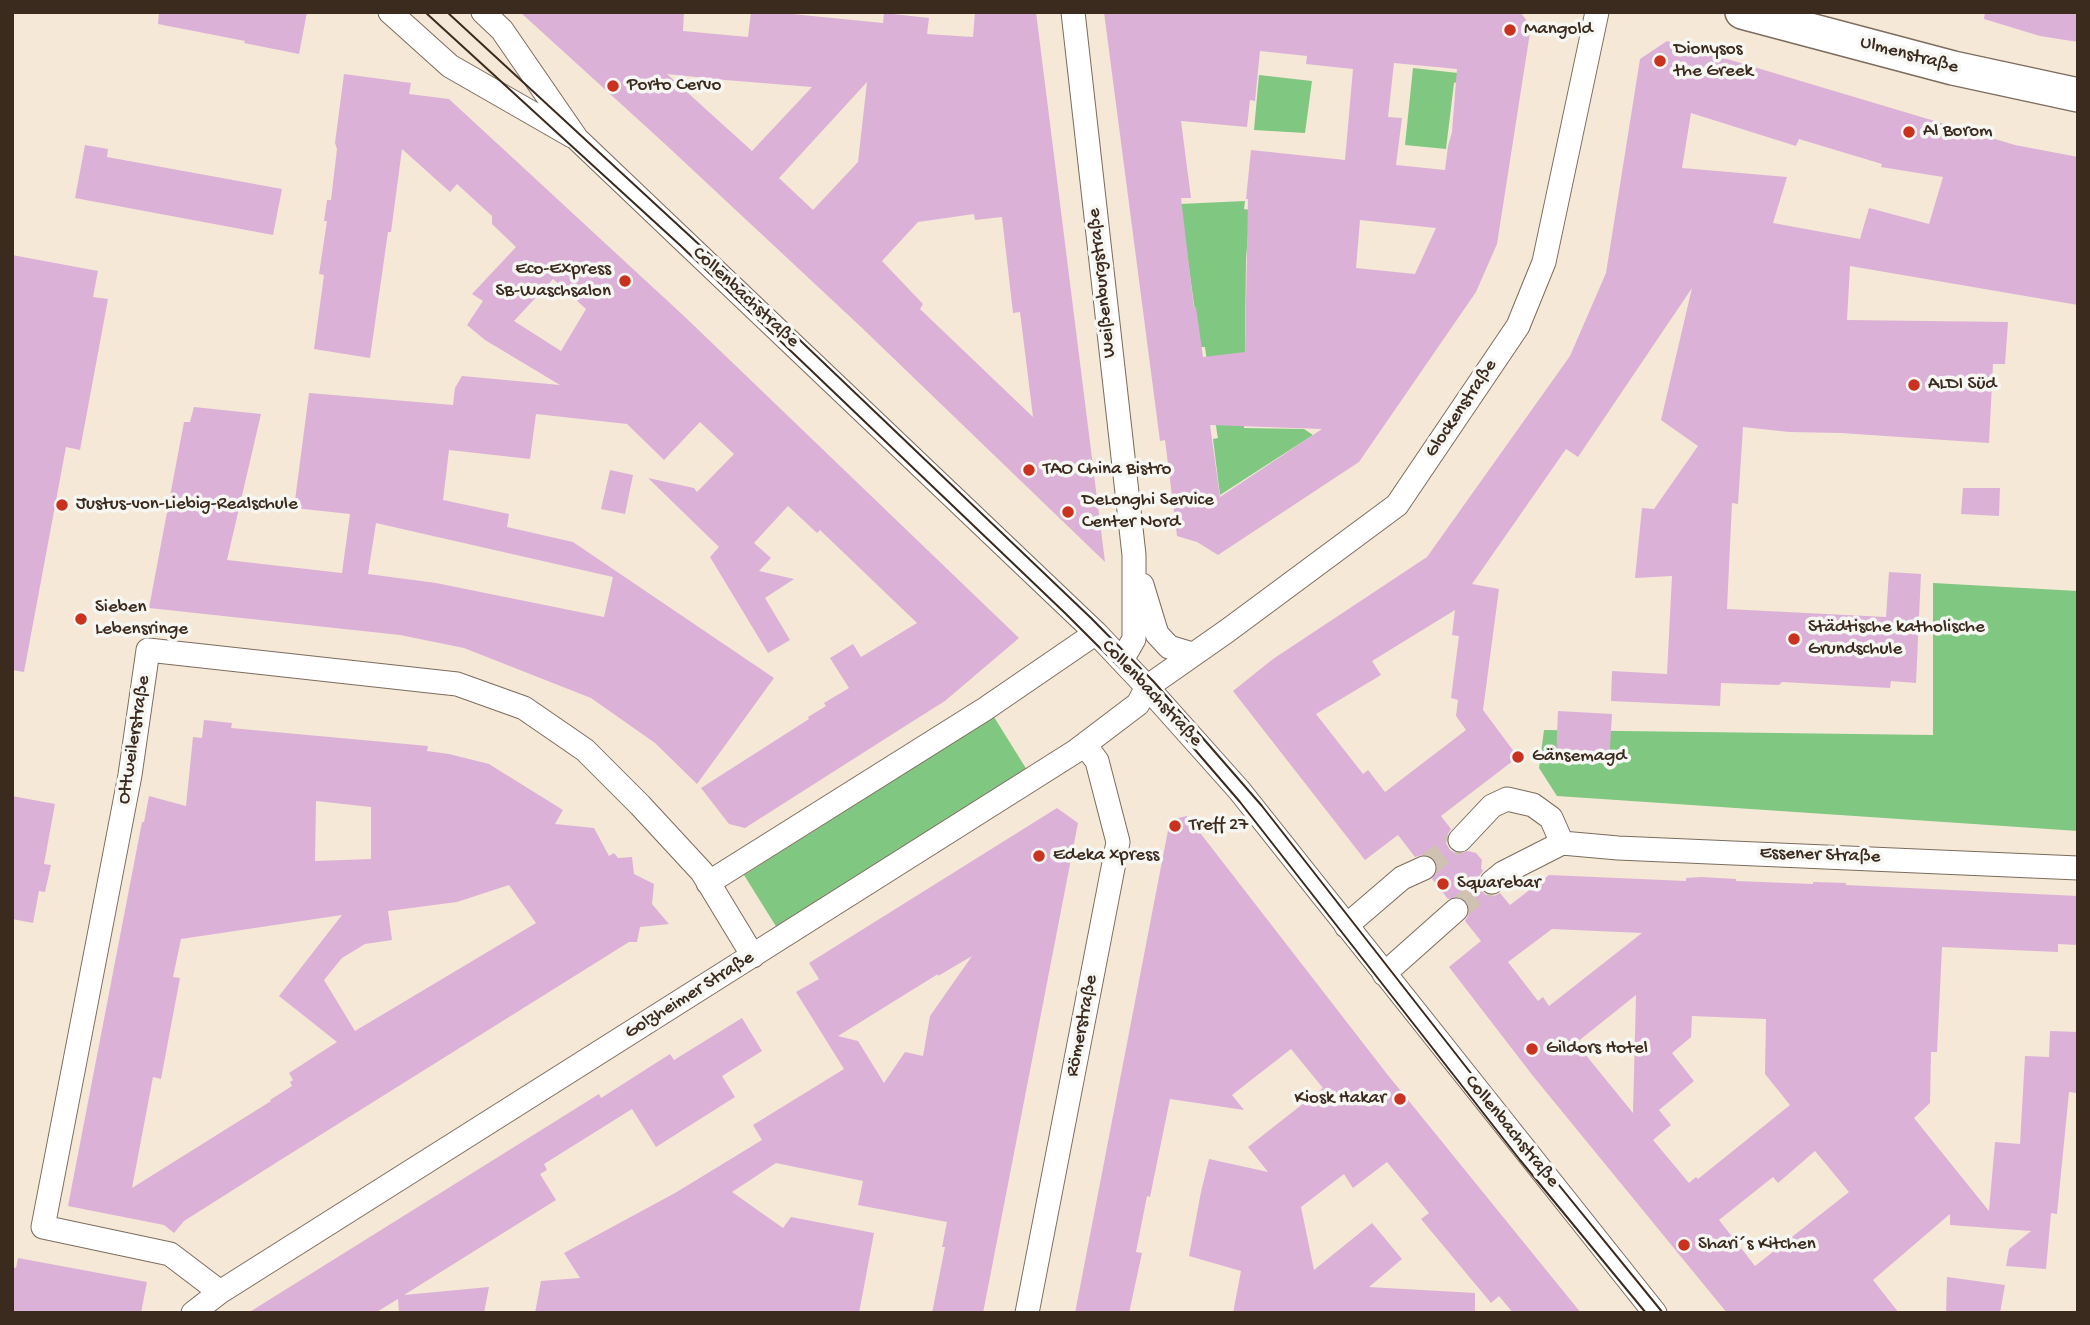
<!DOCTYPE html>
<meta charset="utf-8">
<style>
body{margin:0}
#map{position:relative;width:2090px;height:1325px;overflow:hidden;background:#f5e8d6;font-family:"Gochi Hand",sans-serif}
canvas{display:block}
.frame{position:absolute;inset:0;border:14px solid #3b2a1e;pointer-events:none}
</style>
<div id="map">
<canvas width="2090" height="1325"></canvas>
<div class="frame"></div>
</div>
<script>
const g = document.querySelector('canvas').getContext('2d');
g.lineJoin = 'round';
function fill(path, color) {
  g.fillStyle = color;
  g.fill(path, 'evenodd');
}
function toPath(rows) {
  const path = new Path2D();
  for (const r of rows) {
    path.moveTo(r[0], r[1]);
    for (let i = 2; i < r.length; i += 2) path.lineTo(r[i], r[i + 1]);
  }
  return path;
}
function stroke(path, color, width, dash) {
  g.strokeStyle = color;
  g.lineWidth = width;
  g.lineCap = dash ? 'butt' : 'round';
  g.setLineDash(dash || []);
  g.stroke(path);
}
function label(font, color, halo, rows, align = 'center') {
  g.font = font + ' "Gochi Hand",sans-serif';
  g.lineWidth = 7;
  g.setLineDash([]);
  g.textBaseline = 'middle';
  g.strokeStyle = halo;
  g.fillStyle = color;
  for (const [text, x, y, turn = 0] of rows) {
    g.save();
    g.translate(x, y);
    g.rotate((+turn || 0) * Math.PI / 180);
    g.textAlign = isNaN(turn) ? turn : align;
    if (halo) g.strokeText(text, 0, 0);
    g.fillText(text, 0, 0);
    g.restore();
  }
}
fill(toPath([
 [1413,68,1458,73,1457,82,1454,83,1446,149,1405,145],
 [1259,75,1312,81,1305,133,1254,130],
 [1245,201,1244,209,1250,210,1246,259,1244,428,1304,429,1313,435,1220,495,1213,439,1218,438,1217,433,1205,347,1200,347,1180,204],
 [1933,583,2078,591,2078,831,1557,796,1539,768,1544,730,1933,735],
 [994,717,1027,770,777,928,744,875]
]), '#80c782');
fill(toPath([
 [159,12,307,12,299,54,244,43,245,41,158,24],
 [520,12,684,12,683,31,748,37,751,12,772,12,883,23,884,13,929,18,927,34,973,37,975,12,1036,12,1105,562,861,327,665,144],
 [667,74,725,80,812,87,752,151],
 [867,82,858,162,813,210,779,178],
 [974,214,975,220,1002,217,1013,313,1020,312,1033,417,920,309,923,304,882,261,918,222],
 [1104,12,1520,12,1531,26,1497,244,1476,292,1359,462,1218,555,1197,542,1177,536,1165,440,1160,441],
 [1260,51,1307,56,1306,64,1353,69,1345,160,1251,150,1246,199,1248,199,1245,352,1203,357,1196,307,1194,308,1181,198,1191,198,1181,121,1247,127,1250,100,1255,101],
 [1394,63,1457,69,1452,132,1448,146,1445,170,1396,165,1402,118,1388,117],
 [1360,220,1436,228,1415,274,1356,268],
 [1210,425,1322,429,1220,497],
 [1985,12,2078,12,2078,42,2040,36,1984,19],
 [1667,41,2015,145,2078,157,2078,305,1850,266,1847,320,2008,322,2005,364,1993,364,1989,443,1841,433,1789,432,1743,427,1738,504,1732,503,1727,609,1886,617,1889,572,1921,574,1916,683,1891,681,1890,688,1782,682,1779,685,1721,683,1720,706,1611,701,1612,671,1667,674,1672,576,1635,578,1642,508,1654,509,1698,446,1661,420,1692,288,1578,457,1566,449,1472,584,1499,589,1483,710,1518,757,1441,816,1451,829,1446,837,1446,843,1450,850,1457,854,1468,851,1476,853,1482,860,1481,868,1483,871,1479,876,1478,884,1481,890,1486,895,1494,896,1500,893,1510,905,1549,875,1686,881,1686,878,1701,877,1736,879,1736,881,1813,884,1813,882,1846,883,1846,885,2078,896,2078,945,2058,944,2058,952,1942,947,1937,1052,1931,1052,1930,1103,1914,1118,1989,1211,1995,1142,2020,1144,2025,1056,2049,1057,2050,1031,2078,1032,2076,1093,2069,1092,2057,1214,2051,1213,2046,1269,2006,1266,2009,1249,2031,1231,1950,1225,1950,1214,1873,1280,1899,1313,1727,1313,1533,1076,1449,967,1481,941,1465,921,1469,914,1469,907,1467,901,1460,897,1448,899,1432,879,1438,870,1436,862,1433,857,1426,854,1415,857,1398,835,1365,860,1233,691,1273,659,1427,557,1570,356,1606,273,1640,59],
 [1691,113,1796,146,1799,139,1882,164,1881,167,1943,177,1929,224,1869,208,1860,239,1773,223,1787,177,1682,168],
 [1455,610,1452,635,1459,636,1451,698,1458,700,1456,716,1466,730,1385,792,1368,770,1363,774,1316,714,1381,675,1372,661],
 [1552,929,1642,933,1549,1006,1543,997,1538,1001,1508,962],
 [1636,995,1633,1113,1576,1043],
 [1692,1016,1766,1019,1765,1074,1790,1105,1698,1179,1696,1177,1689,1183,1653,1140,1671,1125,1659,1110,1694,1081,1672,1053,1691,1037],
 [1815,1151,1849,1192,1755,1266,1719,1220,1773,1177,1778,1183],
 [344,74,411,83,409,94,449,99,685,317,1019,638,945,701,910,723,745,828,729,824,701,788,809,719,808,717,826,706,824,703,849,688,830,658,853,644,861,657,917,623,820,530,817,533,788,506,754,543,771,558,759,571,794,579,765,598,790,640,768,653,710,557,719,547,648,478,694,488,697,492,734,454,700,422,664,460,627,424,536,414,530,459,449,450,443,500,509,514,507,527,573,542,774,678,697,784,655,743,591,698,464,648,400,635,149,608,184,422,190,422,194,407,261,414,227,560,342,573,350,514,294,508,309,393,453,405,455,388,462,376,560,385,485,340,467,325,483,301,472,294,516,247,492,224,492,216,457,184,450,192,402,149,391,232,388,232,370,358,314,349,324,275,319,274,327,221,324,221,327,200,331,200,337,149,335,143],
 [553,279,586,309,561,351,514,321],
 [376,523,613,577,604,617,436,583,368,574],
 [85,145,108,149,107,157,282,189,273,235,75,198],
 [12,255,98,271,93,297,108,299,80,450,66,447,24,672,12,670],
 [610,470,633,475,625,514,601,509],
 [1963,488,2000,488,1999,516,1961,514],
 [1558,711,1612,714,1609,762,1556,759],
 [204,720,232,723,231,728,428,746,427,751,449,754,489,764,563,810,555,824,594,828,609,856,614,853,618,858,632,857,634,874,654,884,652,904,669,924,640,927,637,942,629,942,282,1159,184,1221,174,1233,164,1225,68,1206,142,822,144,822,149,796,186,806,193,737,202,738],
 [316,801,371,807,371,859,315,861],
 [509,885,536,923,355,1031,324,980,342,958,365,944,392,940,388,911,457,902],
 [342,915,279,996,337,1042,289,1073,293,1080,290,1082,292,1086,270,1100,271,1101,132,1188,153,1077,161,1079,180,978,173,977,181,939],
 [12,796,55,804,44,864,51,865,45,892,39,891,33,923,12,919],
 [1057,808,1078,823,983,1313,932,1313,945,1247,942,1247,947,1222,858,1205,863,1181,776,1163,732,1192,783,1228,791,1217,874,1233,859,1313,535,1313,541,1281,580,1278,564,1253,675,1193,762,1140,753,1125,844,1069,796,992,819,979,809,963],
 [972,956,930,1016,923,1056,905,1052,884,1083,858,1041,838,1036,938,974,938,976],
 [1187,816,1387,1074,1581,1313,1513,1313,1499,1296,1491,1303,1421,1219,1429,1213,1387,1162,1353,1188,1344,1174,1301,1207,1314,1270,1372,1223,1402,1259,1369,1287,1475,1293,1475,1313,1233,1313,1241,1271,1189,1256,1201,1192,1209,1159,1268,1172,1248,1147,1323,1088,1291,1049,1232,1095,1244,1110,1170,1099,1150,1197,1147,1196,1136,1252,1142,1253,1129,1313,1075,1313,1170,820],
 [742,1018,762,1051,722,1076,735,1097,656,1147,632,1109,544,1164,547,1170,540,1174,556,1200,404,1295,489,1287,484,1313,399,1313,398,1299,375,1313,248,1313,599,1094,601,1098,670,1054,674,1060],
 [18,1258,147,1282,141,1313,12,1313,12,1267,16,1268],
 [1947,1277,2005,1285,2000,1313,1946,1313]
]), '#dcb1d8');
stroke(toPath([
 [1424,868,1460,840],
 [1456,910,1492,882]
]), '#d0c2b1', 23, [23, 11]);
const street = toPath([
 [390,12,450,66,572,136],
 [483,12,502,30,577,139,1096,633,1147,687,1239,790,1655,1313],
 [1073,12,1134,555,1134,639,1122,660],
 [1142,585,1157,634,1169,647,1192,654],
 [1460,840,1492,806,1507,799,1533,805,1551,818,1562,843],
 [1492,882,1503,873,1562,843,1618,848,2078,868],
 [708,883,985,709,1096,633],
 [1346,926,1402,878,1424,868],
 [1384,974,1456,910],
 [220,1292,170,1254,43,1227,130,775,148,650,457,684,524,708,585,750,640,805,702,872,753,956],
 [193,1313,220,1292,1076,751,1138,704,1147,687,1227,631,1397,505,1518,326,1544,262,1597,12],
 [1027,1313,1118,842,1097,761,1085,745]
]);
const secondary = toPath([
 [1742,12,1953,68,2078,95]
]);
stroke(street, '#7c6c5e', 25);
stroke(secondary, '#7c6c5e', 36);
stroke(street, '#fff', 23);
stroke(secondary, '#fff', 33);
stroke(toPath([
 [425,12,681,246,1066,614,1153,701,1240,802,1520,1160,1646,1313],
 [447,12,717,261,1091,618,1154,682,1262,806,1545,1168,1663,1313]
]), '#3b2a1e', 2);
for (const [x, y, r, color] of [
 [1510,30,7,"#c8321e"],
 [1660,61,7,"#c8321e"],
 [613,86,7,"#c8321e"],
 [1909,132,7,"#c8321e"],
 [625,281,7,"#c8321e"],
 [1914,385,7,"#c8321e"],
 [1029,470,7,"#c8321e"],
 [62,505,7,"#c8321e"],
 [1068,512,7,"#c8321e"],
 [81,619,7,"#c8321e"],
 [1794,639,7,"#c8321e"],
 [1518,757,7,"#c8321e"],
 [1175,826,7,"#c8321e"],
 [1039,856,7,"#c8321e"],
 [1443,884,7,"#c8321e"],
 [1532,1049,7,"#c8321e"],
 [1400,1099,7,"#c8321e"],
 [1684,1245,7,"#c8321e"]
]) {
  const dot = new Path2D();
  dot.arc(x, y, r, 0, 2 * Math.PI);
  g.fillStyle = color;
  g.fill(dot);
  stroke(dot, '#f6f6f2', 2.5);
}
label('19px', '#3b2a1e', '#f6f6f2', [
 ["Mangold",1524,30],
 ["Dionysos",1674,50],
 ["the Greek",1674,72],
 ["Porto Cervo",627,86],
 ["Al Borom",1923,132],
 ["Eco-Express",611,270,"right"],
 ["SB-Waschsalon",611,292,"right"],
 ["ALDI Süd",1928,385],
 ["TAO China Bistro",1043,470],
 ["DeLonghi Service",1082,501],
 ["Center Nord",1082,523],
 ["Justus-von-Liebig-Realschule",76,505],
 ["Sieben",95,608],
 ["Lebensringe",95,630],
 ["Städtische katholische",1808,628],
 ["Grundschule",1808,650],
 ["Gänsemagd",1532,757],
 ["Treff 27",1189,826],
 ["Edeka xpress",1053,856],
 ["Squarebar",1457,884],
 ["Gildors Hotel",1546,1049],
 ["Kiosk Hakar",1386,1099,"right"],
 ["Shari´s Kitchen",1698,1245]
], 'left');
label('19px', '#3b2a1e', '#f6f6f2', [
 ["Ulmenstraße",1909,56,15],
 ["Weißenburgstraße",1103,283,-96],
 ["Collenbachstraße",745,298,43],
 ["Glockenstraße",1462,409,-56],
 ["Collenbachstraße",1151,694,47],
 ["Ottweilerstraße",135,740,-81],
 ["Essener Straße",1820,856,2],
 ["Golzheimer Straße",690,996,-32],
 ["Römerstraße",1083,1026,-79],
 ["Collenbachstraße",1511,1132,51]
]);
</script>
